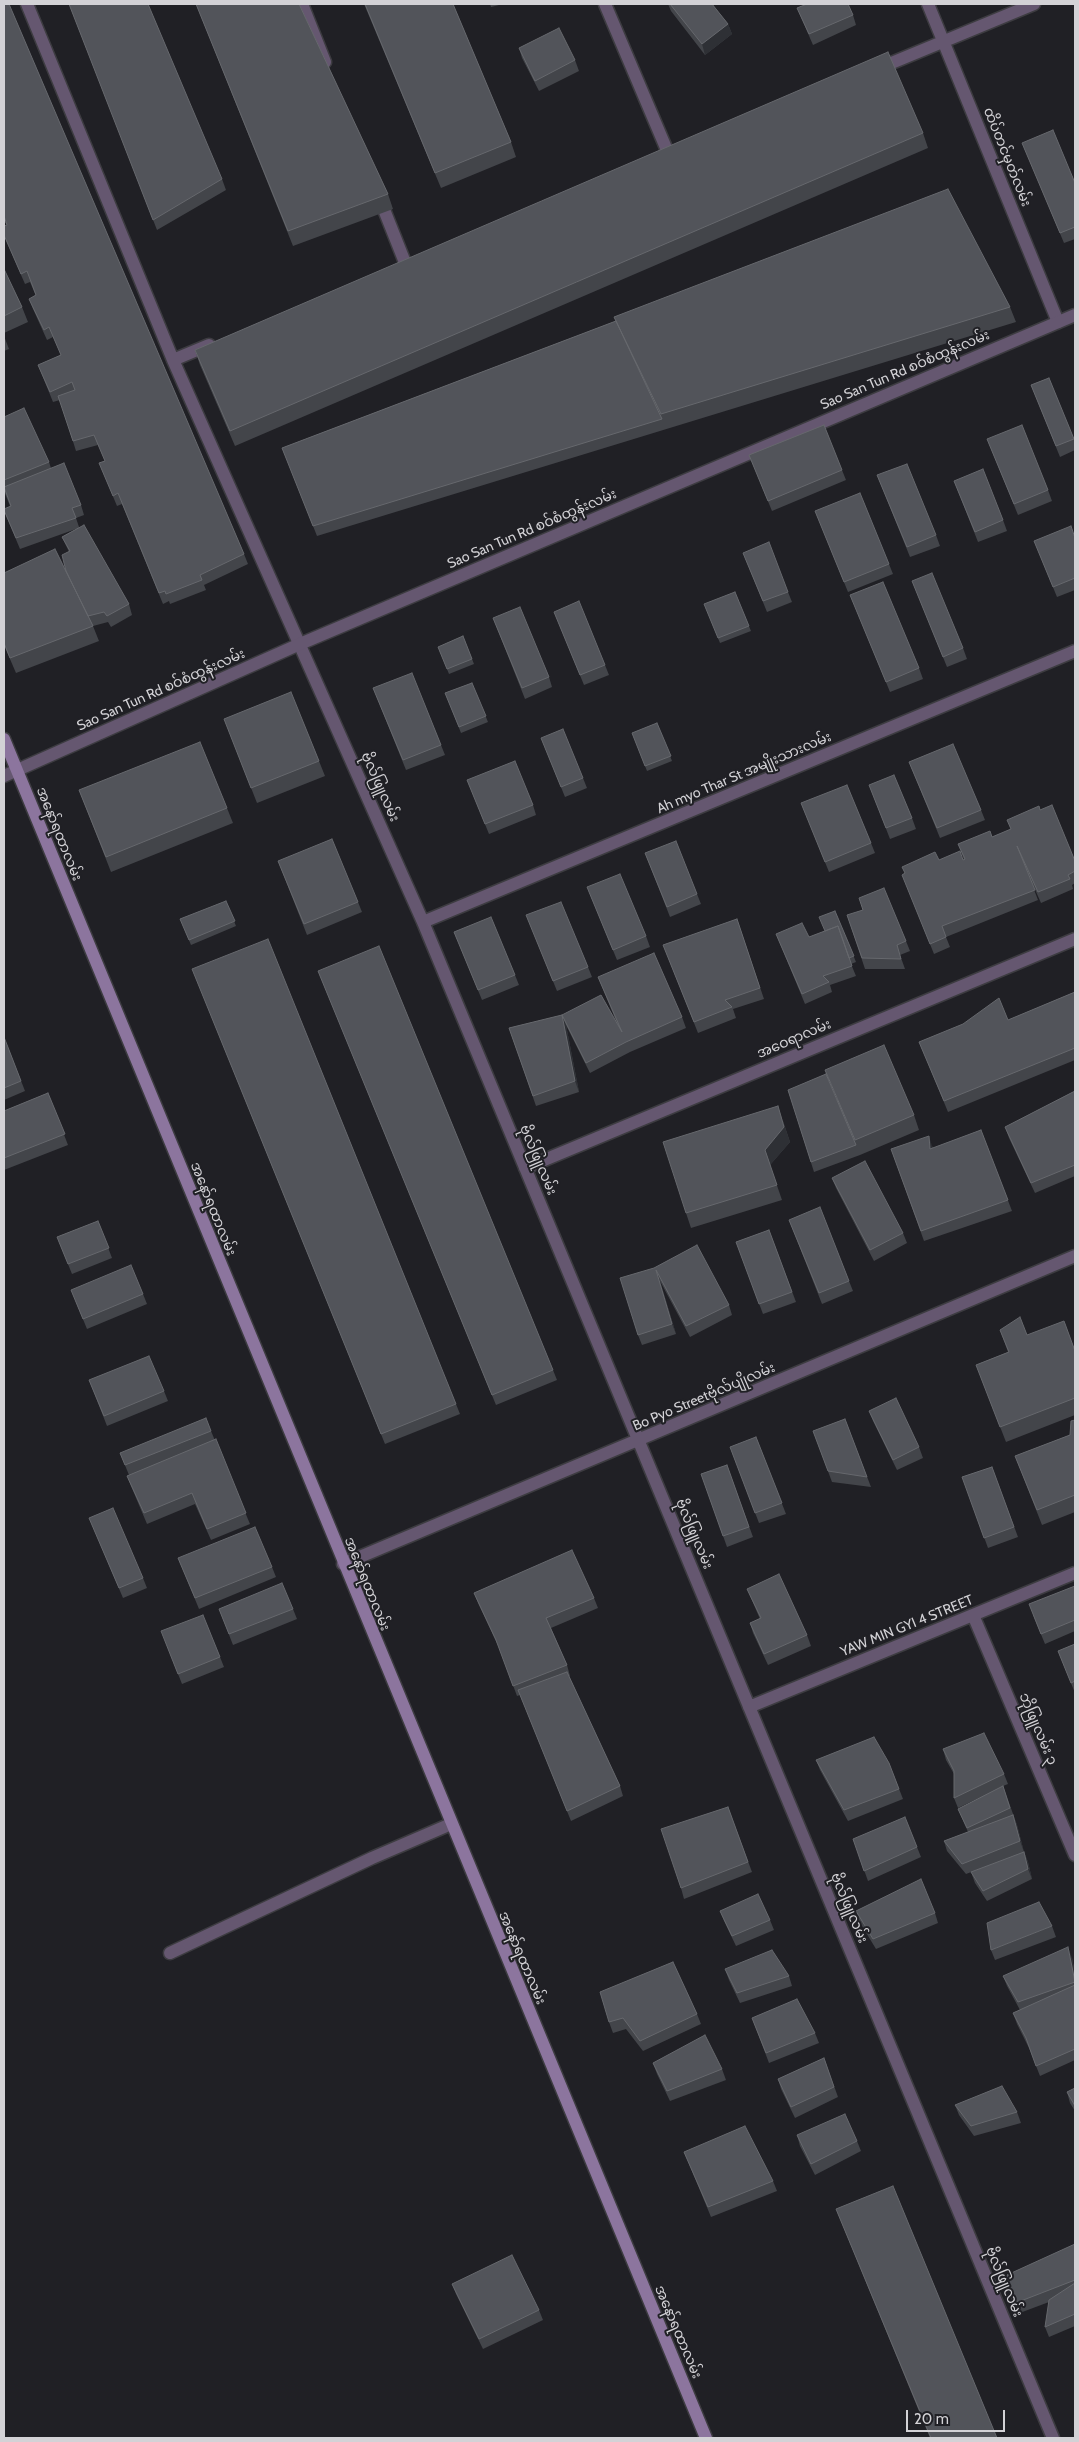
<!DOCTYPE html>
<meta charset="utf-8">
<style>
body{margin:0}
#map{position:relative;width:1079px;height:2442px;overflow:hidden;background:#202025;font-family:Cabin,sans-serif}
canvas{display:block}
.frame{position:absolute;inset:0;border:5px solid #d3d2d6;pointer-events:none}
.scale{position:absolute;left:906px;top:2410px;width:99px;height:22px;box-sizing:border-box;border:2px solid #d3d2d6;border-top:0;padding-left:6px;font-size:15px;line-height:18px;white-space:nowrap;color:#d3d2d6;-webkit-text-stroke:4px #202025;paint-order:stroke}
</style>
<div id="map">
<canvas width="1079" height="2442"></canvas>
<div class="frame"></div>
<div class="scale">20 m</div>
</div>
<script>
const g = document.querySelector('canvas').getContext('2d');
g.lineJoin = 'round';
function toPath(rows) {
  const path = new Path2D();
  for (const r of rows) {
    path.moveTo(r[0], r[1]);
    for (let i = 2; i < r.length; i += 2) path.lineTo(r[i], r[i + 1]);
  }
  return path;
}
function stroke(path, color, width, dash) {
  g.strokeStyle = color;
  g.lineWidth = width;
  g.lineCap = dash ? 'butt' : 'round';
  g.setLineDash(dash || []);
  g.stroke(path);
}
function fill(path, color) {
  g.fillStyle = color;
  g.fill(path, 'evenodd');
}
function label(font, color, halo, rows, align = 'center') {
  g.font = font + ' Cabin,"Noto Sans Myanmar",sans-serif';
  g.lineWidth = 4;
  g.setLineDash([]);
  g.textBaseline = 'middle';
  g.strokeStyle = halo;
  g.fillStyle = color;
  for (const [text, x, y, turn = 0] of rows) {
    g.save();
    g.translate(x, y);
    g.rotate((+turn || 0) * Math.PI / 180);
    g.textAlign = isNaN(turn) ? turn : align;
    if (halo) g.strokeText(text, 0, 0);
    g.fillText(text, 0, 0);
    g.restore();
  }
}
const service = toPath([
 [170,1953,372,1858,451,1824]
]);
const minor = toPath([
 [27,4,173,360,423,922,1053,2438],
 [302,4,325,62],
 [605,4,669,155],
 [928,4,1058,322],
 [877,69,1034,4],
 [379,197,406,265],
 [173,360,209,345],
 [423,922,1075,651],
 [525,1168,1075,939],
 [343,1564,1075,1256],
 [973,1615,1075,1855],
 [749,1707,1075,1573]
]);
const tertiary = toPath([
 [4,776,300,644,1075,315]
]);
const secondary = toPath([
 [4,739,706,2438]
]);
stroke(service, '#3d3c41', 15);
stroke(minor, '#3d3c41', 15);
stroke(tertiary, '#3d3c41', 15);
stroke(secondary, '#3d3c41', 15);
stroke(service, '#655770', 12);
stroke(minor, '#655770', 12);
stroke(tertiary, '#655770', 12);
stroke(secondary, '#8c759e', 12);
fill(toPath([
 [4,4,244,554,248,564,204,585,206,590,170,604,169,601,163,604,122,504,117,506,99,463,105,461,98,445,76,451,60,400,53,402,38,365,61,355,53,337,47,340,33,309,29,299,36,296,30,282,25,284,4,236,4,226,7,225,6,223,4,224],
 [69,4,222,179,226,190,157,230],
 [196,4,299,4,388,194,393,209,293,246],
 [364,4,453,4,511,142,516,157,441,188],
 [490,4,503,4,491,7],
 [668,4,712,4,728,24,732,34,705,55,671,11],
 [797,8,853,15,856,25,813,45],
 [519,48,575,60,579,71,539,91,522,58],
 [923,133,928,148,235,446,200,365,195,350],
 [1022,143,1075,183,1075,239,1064,243],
 [4,269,22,307,28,322,4,333],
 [1010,307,1016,322,317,536,282,448,616,321,614,317],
 [4,336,9,349,4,351],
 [1049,378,1075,443,1075,450,1060,457,1031,385],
 [4,417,49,462,51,468,81,505,84,515,76,518,79,527,129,604,132,615,111,627,108,622,93,626,99,641,16,673,4,645,4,573,66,571,69,552,62,537,76,529,20,549,4,511,10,506,4,491],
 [987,439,1048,490,1052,501,1018,515],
 [749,455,842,470,846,480,772,511],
 [877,475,936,535,940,546,910,557],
 [954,481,1003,520,1007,531,978,542],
 [815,511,889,564,893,574,848,592],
 [1075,538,1075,590,1057,597,1034,541],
 [743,553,788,592,792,602,767,612],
 [912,581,963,648,967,659,947,667],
 [735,592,751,631,720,643,704,604],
 [850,595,919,668,923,679,890,692],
 [554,612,605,665,609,675,584,685],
 [493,618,549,677,552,687,525,699],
 [463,636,474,664,449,674,438,647],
 [472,683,488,722,461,733,445,693],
 [373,688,441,745,445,755,406,770],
 [224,719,319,761,325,776,257,803],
 [657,723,672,761,647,771,632,733],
 [541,738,583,778,587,788,565,797],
 [909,762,981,810,985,820,940,838],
 [467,780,533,805,536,815,489,834],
 [869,785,912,818,916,829,890,839],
 [79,790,227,808,233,823,111,872],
 [801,803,871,843,875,853,829,872],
 [1040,810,1075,861,1075,883,1072,885,1073,889,1041,903,1026,869,1038,900,946,937,950,947,934,954,902,875,905,873,902,867,939,860,964,860,958,844,992,837,1010,830],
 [645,853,697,894,701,904,670,917],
 [278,861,358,902,362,912,307,935],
 [587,887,646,936,650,947,617,960],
 [226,901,236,926,191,945,180,919],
 [835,911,856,962,851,964,856,976,830,985,832,992,805,1004,776,934,809,937,825,931],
 [526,915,588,967,592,977,557,991],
 [847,915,906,941,910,951,900,955,905,969,865,969],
 [737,919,764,999,733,1009,736,1018,698,1033,663,945],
 [454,932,515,975,519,985,482,1000],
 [192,969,456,1404,460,1414,385,1444],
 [318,971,553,1370,557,1380,496,1405],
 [598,977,682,1017,686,1028,630,1052,590,1073,566,1025,562,1015,618,1026],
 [1075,992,1075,1060,948,1112,919,1042,1008,1020],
 [562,1015,566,1025,579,1092,536,1106,509,1028],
 [4,1037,25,1091,4,1100],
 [788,1090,914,1115,919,1130,860,1155,814,1172],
 [1075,1091,1075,1176,1035,1193,1009,1138,1005,1127],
 [48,1093,68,1145,4,1170,4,1111],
 [783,1121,790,1142,770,1165,782,1200,691,1228,686,1213],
 [981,1130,1012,1211,924,1241,891,1149,932,1146,933,1148],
 [832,1178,903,1233,907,1243,874,1261,836,1188],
 [789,1220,849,1281,853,1291,822,1304],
 [98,1221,112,1258,72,1274,57,1237],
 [769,1230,796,1302,763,1314,736,1242],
 [654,1268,729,1305,732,1315,690,1337,660,1281,676,1334,642,1345,638,1335],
 [71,1290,143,1294,147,1304,87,1329],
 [1000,1330,1027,1335,1075,1351,1075,1415,1006,1442,976,1365,1008,1352],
 [89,1380,164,1391,168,1401,107,1426],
 [869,1411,919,1447,923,1458,897,1470,873,1421],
 [845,1419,871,1487,832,1482,813,1431],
 [1075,1420,1075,1512,1042,1525,1015,1456,1070,1435],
 [211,1431,250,1524,211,1540,195,1504,147,1524,131,1486,127,1476,129,1475,120,1453],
 [756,1437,786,1514,759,1523,730,1447],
 [727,1465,753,1537,727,1547,701,1474],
 [992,1467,1018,1537,988,1548,962,1477],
 [89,1518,143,1578,147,1588,123,1598],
 [178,1558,272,1567,276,1577,199,1609],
 [1075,1586,1075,1631,1045,1644,1033,1615],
 [747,1589,807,1635,811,1646,768,1665,753,1633,750,1623,760,1619],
 [474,1593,594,1598,598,1608,551,1628,567,1665,570,1676,569,1676,620,1786,623,1796,571,1821,520,1695,517,1696,500,1650,478,1603],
 [219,1609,293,1609,297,1619,233,1645],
 [165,1641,220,1657,224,1667,182,1684],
 [1075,1644,1075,1693,1058,1651],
 [943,1749,1004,1774,1008,1784,1003,1786,1017,1825,1024,1852,966,1874,947,1851,944,1841,968,1832,958,1809,981,1797,958,1808,954,1798,954,1774,946,1760],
 [816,1760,889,1763,903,1799,848,1821,820,1770],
 [728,1807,752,1872,684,1899,681,1888],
 [853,1839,917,1847,921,1857,868,1881],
 [1024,1852,1028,1862,1032,1879,987,1901,975,1883,971,1872],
 [720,1911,770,1920,774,1930,736,1946,724,1921],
 [856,1911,935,1913,938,1923,876,1949,859,1921],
 [1052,1926,1056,1937,995,1960,991,1950],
 [1072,1958,1075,1973,1075,2060,1040,2076,1029,2048,1017,2024,1013,2013,1020,2010,1007,1986,1003,1976],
 [673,1962,697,2014,701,2024,643,2051,626,2029,613,2033,609,2022],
 [725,1969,789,1976,792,1986,740,2003,729,1980],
 [752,2018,815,2033,819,2043,769,2063],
 [824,2058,838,2097,795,2118,781,2089,778,2079],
 [653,2063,722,2069,726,2080,670,2101,657,2074],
 [1075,2088,1075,2111,1070,2103,1067,2092],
 [955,2105,1017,2112,1021,2123,974,2136,959,2115],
 [797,2135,857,2141,861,2151,815,2175,800,2146],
 [684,2152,773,2181,777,2191,711,2217],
 [836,2209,997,2438,930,2438],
 [1075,2244,1075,2326,1049,2337,1045,2327,1049,2302,1017,2314,1013,2304],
 [452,2284,539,2310,543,2320,483,2349,456,2294]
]), '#43454a');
fill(toPath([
 [728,24,732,34,705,55,702,44],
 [562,1015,566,1025,579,1092,575,1081],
 [778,1106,790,1142,770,1165,782,1200,765,1150],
 [929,1136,932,1146,934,1160,930,1149],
 [656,1270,660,1281,676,1334,672,1324],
 [1013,1815,1017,1825,1024,1852,1020,1841],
 [1024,1852,1028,1862,1032,1879,1028,1869],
 [1068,1947,1072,1958,1075,1973,1075,1980]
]), '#2e3035');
const building = toPath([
 [4,4,9,4,244,554,200,575,202,580,166,594,165,591,159,593,118,493,113,496,99,463,105,461,94,435,73,441,58,396,75,390,72,382,50,392,38,365,61,355,49,327,44,330,29,299,36,295,27,271,21,274,4,235,4,226,7,225,4,216,4,4],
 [69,4,148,4,222,179,153,220,69,4],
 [196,4,299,4,388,194,288,231,196,4],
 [365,4,453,4,511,142,435,173,365,4],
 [670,4,712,4,728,24,702,44,670,4],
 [807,4,848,4,853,15,809,34,797,8,807,4],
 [559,28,575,60,535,81,519,48,559,28],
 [888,52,923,133,230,431,195,350,888,52],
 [1053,130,1075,183,1075,227,1060,233,1022,143,1053,130],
 [948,189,1010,307,661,414,614,317,948,189],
 [4,269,22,307,4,316,4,269],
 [616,321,662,419,313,526,282,448,616,321],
 [1049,378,1074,439,1056,446,1031,385,1049,378],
 [24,408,49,462,4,480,4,417,24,408],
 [824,425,842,470,768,501,749,455,824,425],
 [1022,425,1048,490,1014,504,987,439,1022,425],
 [64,463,81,505,72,508,76,518,16,538,4,510,4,509,11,506,4,487,64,463],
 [907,464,936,535,907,547,877,475,907,464],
 [983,469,1003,520,975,532,954,481,983,469],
 [860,493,889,564,844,582,815,511,860,493],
 [84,525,129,604,107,616,104,612,88,616,66,571,62,555,70,551,62,537,84,525],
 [1071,526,1075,538,1075,578,1053,587,1034,541,1071,526],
 [769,542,788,592,763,601,743,553,769,542],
 [55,549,93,626,10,658,4,643,4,573,55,549],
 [932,573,963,648,943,657,912,581,932,573],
 [883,582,919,668,886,682,850,595,883,582],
 [735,592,749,626,718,638,704,604,735,592],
 [579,601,605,665,580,675,554,612,579,601],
 [520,607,549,677,522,688,493,618,520,607],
 [463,636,472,659,447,669,438,647,463,636],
 [412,673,441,745,403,760,373,688,412,673],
 [472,683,486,716,459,727,445,693,472,683],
 [291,692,319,761,251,788,224,719,291,692],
 [657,723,671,756,645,766,632,733,657,723],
 [563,729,583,778,561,787,541,738,563,729],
 [200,742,227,808,106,857,79,790,200,742],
 [953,744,981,810,937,828,909,762,953,744],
 [515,761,533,805,485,824,467,780,515,761],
 [894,775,912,818,886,828,869,785,894,775],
 [847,785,871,843,825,862,801,803,847,785],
 [1052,805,1075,861,1075,871,1068,875,1070,879,1038,892,1017,846,1035,890,942,926,946,937,930,944,902,875,905,873,902,867,935,852,939,860,960,851,963,860,965,859,958,844,990,831,992,837,1011,829,1007,820,1039,806,1040,810,1052,805],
 [332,839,358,902,304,924,278,861,332,839],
 [676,841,697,894,667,907,645,853,676,841],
 [620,874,646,936,613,950,587,887,620,874],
 [884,888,906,941,897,945,901,959,862,958,847,915,863,910,859,898,884,888],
 [226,901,235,921,189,940,180,919,226,901],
 [561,902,588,967,553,981,526,915,561,902],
 [835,911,854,956,849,958,838,926,825,931,819,917,835,911],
 [491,917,515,975,478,990,454,932,491,917],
 [737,919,760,988,725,1000,732,1007,694,1022,663,945,737,919],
 [802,923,809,937,838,926,852,966,823,976,829,982,802,994,776,934,802,923],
 [268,939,456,1404,381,1434,192,969,268,939],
 [379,946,553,1370,492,1395,318,971,379,946],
 [654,953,682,1017,626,1042,586,1063,562,1015,601,995,622,1032,598,977,654,953],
 [1075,992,1075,1048,944,1101,919,1042,963,1024,999,998,1008,1020,1075,992],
 [562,1015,575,1081,533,1096,509,1028,562,1015],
 [4,1037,21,1081,4,1088,4,1037],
 [884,1045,914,1115,855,1140,825,1070,884,1045],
 [826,1074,856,1145,811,1162,788,1090,826,1074],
 [1075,1091,1075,1165,1031,1183,1005,1127,1075,1091],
 [48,1093,65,1134,4,1158,4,1111,48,1093],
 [778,1106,784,1127,765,1150,777,1185,686,1213,663,1142,778,1106],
 [981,1130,1008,1200,921,1231,891,1149,929,1136,930,1149,981,1130],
 [865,1161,903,1233,870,1250,832,1178,865,1161],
 [820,1207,849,1281,819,1293,789,1220,820,1207],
 [98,1221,109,1248,68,1264,57,1237,98,1221],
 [769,1230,792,1292,759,1304,736,1242,769,1230],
 [697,1245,729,1305,686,1326,656,1270,672,1324,638,1335,620,1278,654,1268,697,1245],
 [131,1265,143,1294,83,1319,71,1290,131,1265],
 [1020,1317,1027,1335,1064,1321,1075,1351,1075,1398,1000,1427,976,1365,1009,1352,1000,1330,1020,1317],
 [149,1356,164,1391,104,1416,89,1380,149,1356],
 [896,1398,919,1447,893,1460,869,1411,896,1398],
 [206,1418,211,1431,125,1465,120,1453,206,1418],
 [845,1419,867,1477,828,1471,813,1431,845,1419],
 [1075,1420,1075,1495,1037,1510,1015,1456,1070,1435,1071,1421,1075,1420],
 [756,1437,782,1503,755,1513,730,1447,756,1437],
 [216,1439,246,1513,207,1529,192,1493,144,1513,127,1476,216,1439],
 [727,1465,749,1527,723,1536,701,1474,727,1465],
 [992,1467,1014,1527,984,1538,962,1477,992,1467],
 [113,1508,143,1578,119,1588,89,1518,113,1508],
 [255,1527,272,1567,195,1598,178,1558,255,1527],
 [572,1550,594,1598,546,1618,567,1665,513,1686,496,1640,474,1593,572,1550],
 [779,1574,807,1635,764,1654,750,1623,761,1618,747,1589,779,1574],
 [282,1583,293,1609,229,1634,219,1609,282,1583],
 [1075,1586,1075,1620,1041,1634,1029,1604,1075,1586],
 [203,1615,220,1657,178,1674,161,1631,203,1615],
 [1075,1644,1075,1681,1071,1683,1058,1651,1075,1644],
 [567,1672,620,1786,567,1811,518,1690,567,1672],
 [984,1733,1004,1774,954,1798,954,1771,943,1749,984,1733],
 [874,1737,889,1763,899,1789,844,1810,816,1760,874,1737],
 [1003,1786,1010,1808,967,1828,958,1809,1003,1786],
 [728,1807,748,1862,681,1888,661,1829,728,1807],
 [1013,1815,1020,1841,962,1864,944,1841,1013,1815],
 [905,1817,917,1847,864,1871,853,1839,905,1817],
 [1024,1852,1028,1869,983,1891,971,1872,1024,1852],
 [921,1879,935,1913,873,1939,856,1911,921,1879],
 [758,1894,770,1920,732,1936,720,1911,758,1894],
 [1039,1902,1052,1926,991,1950,987,1923,1039,1902],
 [1068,1947,1075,1982,1018,2002,1003,1976,1068,1947],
 [772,1950,789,1976,737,1993,725,1969,772,1950],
 [673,1962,697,2014,640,2041,623,2018,609,2022,600,1992,673,1962],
 [1075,1985,1075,2049,1036,2066,1026,2038,1013,2013,1075,1985],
 [797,1999,815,2033,766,2053,752,2018,797,1999],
 [705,2035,722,2069,667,2091,653,2063,705,2035],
 [824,2058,834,2087,791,2107,778,2079,824,2058],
 [1002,2086,1017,2112,971,2126,955,2105,1002,2086],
 [1075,2088,1075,2106,1067,2092,1075,2088],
 [845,2114,857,2141,811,2164,797,2135,845,2114],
 [745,2126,773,2181,708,2207,684,2152,745,2126],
 [893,2186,997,2438,931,2438,836,2209,893,2186],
 [1075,2244,1075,2280,1013,2304,1007,2275,1075,2244],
 [512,2255,539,2310,479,2339,452,2284,512,2255],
 [1075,2283,1075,2314,1045,2327,1049,2300,1075,2283]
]);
fill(building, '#52545a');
stroke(building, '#66686d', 1);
label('14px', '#d3d2d6', '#202025', [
 ["ထိပ်တင်မှတ်လမ်း",1007,157,68],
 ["Sao San Tun Rd စဝ်စံထွန်းလမ်း",905,370,-23],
 ["Sao San Tun Rd စဝ်စံထွန်းလမ်း",532,529,-23],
 ["Sao San Tun Rd စဝ်စံထွန်းလမ်း",161,690,-24],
 ["Ah myo Thar St အမျိုးသားလမ်း",744,773,-23],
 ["ဗိုလ်ဖြူလမ်း",380,787,66],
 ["အနော်ရထာလမ်း",59,834,68],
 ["အဝေရာလမ်း",794,1039,-23],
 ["ဗိုလ်ဖြူလမ်း",538,1160,67],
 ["အနော်ရထာလမ်း",213,1209,68],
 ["Bo Pyo Streetဗိုလ်ပျိုလမ်း",704,1397,-23],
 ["ဗိုလ်ဖြူလမ်း",694,1534,67],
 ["အနော်ရထာလမ်း",367,1584,68],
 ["YAW MIN GYI 4 STREET",907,1626,-22],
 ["ဘိုဖြူလမ်း ၃",1038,1729,67],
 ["ဗိုလ်ဖြူလမ်း",849,1908,67],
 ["အနော်ရထာလမ်း",522,1958,67],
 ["ဗိုလ်ဖြူလမ်း",1004,2282,67],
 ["အနော်ရထာလမ်း",678,2332,67]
]);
</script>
